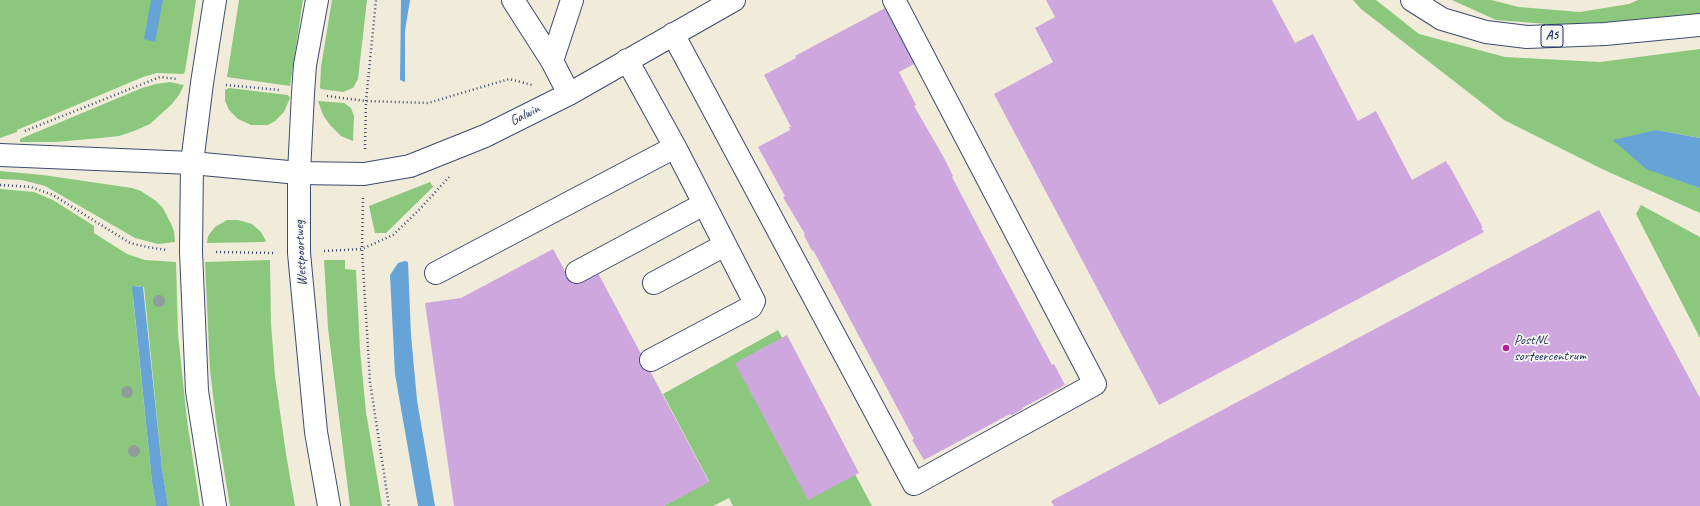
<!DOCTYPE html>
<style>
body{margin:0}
canvas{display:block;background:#f1ebda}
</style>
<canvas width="1700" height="506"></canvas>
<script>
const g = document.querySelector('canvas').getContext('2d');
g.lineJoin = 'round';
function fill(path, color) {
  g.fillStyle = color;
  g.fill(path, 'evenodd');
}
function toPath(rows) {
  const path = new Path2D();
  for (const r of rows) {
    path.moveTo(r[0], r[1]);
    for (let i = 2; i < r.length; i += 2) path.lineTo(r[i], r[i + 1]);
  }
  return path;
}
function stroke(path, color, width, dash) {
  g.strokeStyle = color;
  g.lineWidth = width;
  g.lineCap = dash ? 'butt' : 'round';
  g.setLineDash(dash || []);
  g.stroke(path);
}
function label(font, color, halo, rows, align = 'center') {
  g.font = font + ' Caveat,sans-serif';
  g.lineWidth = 3.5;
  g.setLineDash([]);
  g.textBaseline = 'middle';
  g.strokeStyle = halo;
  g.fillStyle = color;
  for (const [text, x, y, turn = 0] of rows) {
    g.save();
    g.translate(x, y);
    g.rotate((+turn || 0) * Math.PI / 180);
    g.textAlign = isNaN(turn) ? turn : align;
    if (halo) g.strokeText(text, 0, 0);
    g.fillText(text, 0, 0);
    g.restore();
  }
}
fill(toPath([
 [0,0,196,0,185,72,183,74,157,73,143,77,17,130,17,132,0,138],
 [239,0,303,0,290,86,227,77],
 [332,0,367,0,358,79,353,88,343,92,321,89,320,88,321,67],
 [1353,0,1376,0,1419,34,1505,57,1600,62,1700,49,1700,138,1656,130,1686,182,1700,188,1700,213,1602,169,1504,120,1361,9],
 [1452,0,1491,0,1519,7,1580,12,1629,4,1638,0,1700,0,1700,16,1598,28,1496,20],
 [170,82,184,85,179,95,172,104,150,124,134,131,119,136,101,138,55,142,20,142,20,139,142,88,156,84],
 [229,88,288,95,290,98,284,112,275,121,268,125,251,125,238,119,229,110,225,101,225,90],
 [318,101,344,103,351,108,354,116,353,141,341,136,330,125,323,115],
 [0,171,43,175,132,188,141,191,156,201,163,208,171,224,174,231,175,242,158,244,135,238,45,186,22,180,0,179],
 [430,182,433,187,386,233,375,233,369,206],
 [0,189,34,192,53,200,94,226,94,233,127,254,145,260,176,262,178,334,187,420,200,506,168,506,162,468,144,287,133,286,133,298,152,482,156,506,0,506],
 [1641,205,1700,237,1700,338,1636,214],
 [227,220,238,220,252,224,261,232,266,241,264,242,207,243,208,236,215,227],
 [270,260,271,323,275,376,286,454,295,506,230,506,217,428,210,370,205,262],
 [324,260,345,260,345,269,356,270,360,350,366,412,382,506,350,506,328,328],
 [778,330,872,506,733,506,729,498,713,506,664,506,709,481,663,394]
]), '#8bc87d');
fill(toPath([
 [151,0,163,0,155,42,144,39],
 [401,0,410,0,405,31,405,82,400,80],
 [1656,130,1700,138,1700,188,1646,169,1613,140],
 [405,261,408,262,411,335,417,400,435,506,418,506,395,374,390,275,398,263],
 [132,286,143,287,162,468,168,506,156,506,152,482]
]), '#66a4d8');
fill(toPath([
 [1046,0,1272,0,1295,43,1313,34,1358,121,1376,111,1412,180,1446,161,1448,165,1449,165,1483,228,1481,228,1484,232,1159,405,994,94,1053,62,1035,28,1055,17],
 [887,7,916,63,899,72,916,105,914,106,943,156,953,176,952,177,983,236,1052,365,1054,364,1065,385,1022,408,1023,409,1012,415,1010,414,924,460,912,440,914,439,813,250,812,251,804,235,805,234,784,199,783,197,785,196,758,147,790,130,789,127,791,127,764,75,796,58,795,56],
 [1599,210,1700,398,1700,506,1054,506,1051,501],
 [553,249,572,284,578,281,579,283,598,273,709,482,664,506,454,506,425,303,461,298],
 [787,335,859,473,808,500,735,363]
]), '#cea7df');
const minor = toPath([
 [513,0,552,61,569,94],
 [673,34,914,484,1095,384,894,0],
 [552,61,572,0],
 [0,155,192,163,299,173,364,174,410,166,485,136,569,94,734,0],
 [577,272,704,204],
 [436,273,675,147,627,60],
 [654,283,725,245],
 [651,360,751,307,754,301,675,147]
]);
const major = toPath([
 [317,0,305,65,303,93,299,173,299,253,316,432,329,506],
 [215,506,197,391,191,252,192,163,202,83,215,0]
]);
const highway = toPath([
 [1412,0,1442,19,1486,32,1527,37,1605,34,1700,25]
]);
stroke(minor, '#3b4b71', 24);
stroke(major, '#3b4b71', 24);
stroke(highway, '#3b4b71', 24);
stroke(toPath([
 [226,85,279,90],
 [327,96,366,101,428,103,509,79,532,85],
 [25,131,160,77,177,79],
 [365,149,366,101,376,0],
 [0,185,31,187,53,195,130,243,147,247,167,250],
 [363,198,362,249,370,382,389,506],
 [324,251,362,249,393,235,419,210,449,177],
 [216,252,275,253]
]), '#3b4b71', 2.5, [1, 3]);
stroke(minor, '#fff', 22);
stroke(major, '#fff', 22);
stroke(highway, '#fff', 22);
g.fillStyle = '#8e9d9b';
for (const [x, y] of [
 [159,301],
 [127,392],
 [134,451]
]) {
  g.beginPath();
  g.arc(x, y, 6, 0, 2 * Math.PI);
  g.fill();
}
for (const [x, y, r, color] of [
 [1506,348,4,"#b5179e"]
]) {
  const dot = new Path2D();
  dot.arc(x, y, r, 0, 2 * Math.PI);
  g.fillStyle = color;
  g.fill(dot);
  stroke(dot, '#f6f6f2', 1.5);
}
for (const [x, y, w] of [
 [1552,36,22]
]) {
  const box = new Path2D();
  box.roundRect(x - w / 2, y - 11, w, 22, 3);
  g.fillStyle = '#f6f6f2';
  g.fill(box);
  stroke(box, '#1b2f5e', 1);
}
label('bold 13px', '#1b2f5e', null, [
 ["A5",1552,36]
]);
label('14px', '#1b2f5e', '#f6f6f2', [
 ["Galwin",525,115,-27],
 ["Westpoortweg",301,253,-93]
]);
label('14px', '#1b2f5e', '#f6f6f2', [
 ["PostNL",1514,340],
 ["sorteercentrum",1514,356]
], 'left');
</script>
